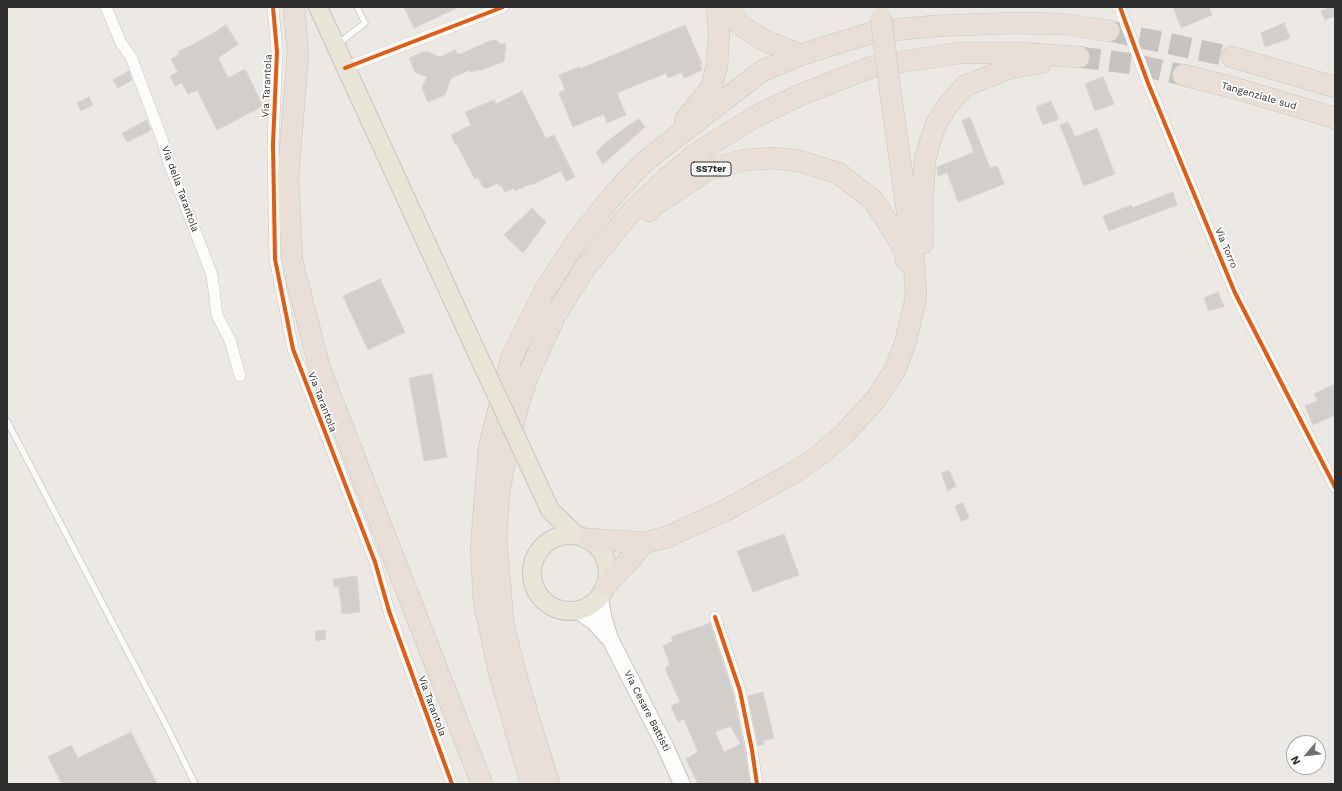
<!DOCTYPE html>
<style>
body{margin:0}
#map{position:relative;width:1342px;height:791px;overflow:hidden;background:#ece8e4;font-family:"Work Sans",sans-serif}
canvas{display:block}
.frame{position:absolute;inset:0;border:8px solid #2e2e2e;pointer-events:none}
.north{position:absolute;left:1286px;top:735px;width:40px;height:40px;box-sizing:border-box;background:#fff;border:1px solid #ababab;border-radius:50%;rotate:242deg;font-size:11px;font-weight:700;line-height:16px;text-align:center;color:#2e2e2e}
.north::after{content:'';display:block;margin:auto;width:14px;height:18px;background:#706f6e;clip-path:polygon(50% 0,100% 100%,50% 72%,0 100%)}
</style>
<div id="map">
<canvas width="1342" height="791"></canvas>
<div class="frame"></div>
<div class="north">N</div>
</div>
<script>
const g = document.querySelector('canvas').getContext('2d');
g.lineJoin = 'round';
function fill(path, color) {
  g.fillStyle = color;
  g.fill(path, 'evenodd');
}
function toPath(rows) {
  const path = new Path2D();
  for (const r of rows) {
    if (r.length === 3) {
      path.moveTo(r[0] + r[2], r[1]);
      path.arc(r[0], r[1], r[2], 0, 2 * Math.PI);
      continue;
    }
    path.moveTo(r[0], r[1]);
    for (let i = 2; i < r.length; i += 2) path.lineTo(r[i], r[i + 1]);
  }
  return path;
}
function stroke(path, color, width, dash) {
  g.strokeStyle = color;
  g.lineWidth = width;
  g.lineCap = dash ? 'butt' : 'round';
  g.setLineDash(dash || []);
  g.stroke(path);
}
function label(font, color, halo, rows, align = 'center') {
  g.font = font + ' "Work Sans",sans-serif';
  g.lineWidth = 3.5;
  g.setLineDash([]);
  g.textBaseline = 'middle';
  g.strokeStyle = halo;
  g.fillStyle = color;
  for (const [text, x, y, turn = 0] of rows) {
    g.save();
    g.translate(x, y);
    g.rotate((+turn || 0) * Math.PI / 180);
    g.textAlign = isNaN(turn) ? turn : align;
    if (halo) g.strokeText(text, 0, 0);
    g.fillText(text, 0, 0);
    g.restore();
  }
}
const building = toPath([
 [404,7,459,7,414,28,404,7],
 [1173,7,1209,7,1212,15,1181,28,1173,7],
 [1332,7,1335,7,1335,16,1325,20,1321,11,1332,7],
 [1284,23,1290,38,1265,47,1261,33,1284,23],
 [226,25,238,44,218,58,228,78,245,69,263,106,217,130,197,90,188,94,182,83,175,86,170,76,178,72,171,59,179,55,178,52,205,38,226,25],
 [685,25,702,64,700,65,702,70,684,78,682,72,668,78,666,73,617,93,626,115,607,123,604,114,573,127,559,93,565,90,559,75,579,67,580,69,685,25],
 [492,40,498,41,498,43,506,44,504,61,480,71,479,69,471,72,470,70,451,78,445,95,428,102,422,88,427,77,415,72,409,58,426,51,440,57,455,50,458,55,492,40],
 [129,71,132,80,118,88,113,80,129,71],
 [1103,77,1114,104,1095,111,1085,84,1103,77],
 [522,91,546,139,554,135,575,177,566,181,561,171,531,185,530,184,515,191,514,188,505,192,501,185,499,186,498,183,487,188,483,187,478,177,475,179,456,143,455,144,451,135,471,125,465,112,494,100,496,104,522,91],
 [89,97,93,105,81,111,77,103,89,97],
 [1051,101,1059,119,1043,125,1036,107,1051,101],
 [970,117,990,168,997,166,1004,184,958,202,947,172,938,176,937,167,974,152,962,121,970,117],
 [639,119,645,127,603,164,596,152,604,144,630,124,630,125,639,119],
 [147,120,151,130,127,142,122,133,147,120],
 [1068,122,1075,137,1097,128,1115,174,1084,186,1060,125,1068,122],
 [1173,192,1177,205,1109,231,1103,216,1131,205,1132,208,1173,192],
 [532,208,546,222,523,253,504,235,532,208],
 [380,279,405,332,368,350,343,296,380,279],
 [1218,292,1224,306,1209,311,1204,298,1218,292],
 [432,374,447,457,424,461,409,378,432,374],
 [1335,384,1335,415,1313,425,1305,406,1318,401,1314,394,1335,384],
 [949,470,956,486,948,491,941,473,949,470],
 [963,503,969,518,961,521,955,506,963,503],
 [784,534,799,575,753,592,737,551,784,534],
 [357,576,360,612,342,614,339,587,334,587,333,579,357,576],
 [710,623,733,693,745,751,750,784,698,784,686,759,698,752,684,719,678,722,671,706,680,702,665,668,670,665,663,646,673,641,671,637,710,623],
 [730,726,741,744,724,752,715,732,730,726],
 [325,630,326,639,316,641,315,631,325,630],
 [763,692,774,738,763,741,764,744,758,746,748,696,763,692],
 [131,732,157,784,62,784,48,757,71,745,78,758,131,732]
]);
fill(building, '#d1cecb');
stroke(building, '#d7d4d0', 1);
stroke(toPath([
 [1109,31,1232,57],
 [1079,57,1133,64,1183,75]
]), '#c6c3c0', 21, [21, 10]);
const lane = toPath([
 [338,44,365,23,357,7],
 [7,421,166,725,195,784]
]);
const street = toPath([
 [106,7,121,43,131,57,162,139,167,158,212,275,217,315,230,340,240,376],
 [273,7,277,52,273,144,275,259,293,349,375,562,389,611,452,784],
 [345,68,503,7],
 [1148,83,1235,293,1335,487],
 [715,617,740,691,752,750,757,784]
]);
const secondary = toPath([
 [600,596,603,616,610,639,665,746,682,784],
 [577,610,594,622,608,637]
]);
const primary = toPath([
 [318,7,477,353],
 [531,469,550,510,576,535],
 [570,573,38]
]);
const highway = toPath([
 [294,7,298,54,288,177,292,261,320,369,482,784],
 [727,7,740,25,764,40,800,55],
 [1232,57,1335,87],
 [1183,75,1238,89,1335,118],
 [685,120,711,88,717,66,719,33,717,7],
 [649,211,653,206,707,170,744,160,774,158,799,161,838,173,873,200,896,235,904,250,906,260],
 [923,243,922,207,925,159,935,126,948,105,965,86,1010,68,1041,63],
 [588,539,644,543,667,537,726,510,755,494,795,472,821,454,845,433,876,399,895,370,905,344,915,302,916,293,914,262,889,81],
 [606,585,626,564,644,543],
 [531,784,499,672,484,602,481,548,489,448,511,359,545,290,576,242,609,200,640,166,658,151,762,71,800,55,874,32,934,26,1013,23,1064,24,1109,31],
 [549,784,517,679,503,622,496,537,499,493,509,441,519,402,529,373,555,316,585,268,631,212,666,179,697,153,753,118,800,95,874,66,959,53,1020,53,1079,57]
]);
stroke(lane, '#c5c4c5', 7);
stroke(street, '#c5c4c5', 12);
stroke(secondary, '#c5c4c5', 18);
stroke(primary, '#c6c5c4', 20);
stroke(highway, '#c6c5c4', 22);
stroke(lane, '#fcfcfb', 5.5);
stroke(street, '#fcfcfb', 11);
stroke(secondary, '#fcfcfb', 16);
stroke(primary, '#e8e4d6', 18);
stroke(highway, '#eadfd6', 21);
const streetBridge = toPath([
 [1120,8,1148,83]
]);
const primaryBridge = toPath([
 [477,353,531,469]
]);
const highwayBridge = toPath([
 [881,18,889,81]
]);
stroke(streetBridge, '#c5c4c5', 12, []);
stroke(primaryBridge, '#c6c5c4', 20, []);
stroke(highwayBridge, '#c6c5c4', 22, []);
stroke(streetBridge, '#fcfcfb', 11);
stroke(primaryBridge, '#e8e4d6', 18);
stroke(highwayBridge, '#eadfd6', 21);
stroke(toPath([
 [273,7,277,52,273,144,275,259,293,349,375,562,389,611,452,784],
 [1120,7,1148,83,1235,293,1335,487],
 [345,68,503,7],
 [715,617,740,691,752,750,757,784]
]), '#e8590c', 4);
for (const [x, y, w] of [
 [711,169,40]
]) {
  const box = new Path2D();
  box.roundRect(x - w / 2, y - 7, w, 14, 3);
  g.fillStyle = '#fff';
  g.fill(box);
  stroke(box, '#2e2e2e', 1);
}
label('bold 9px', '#2e2e2e', null, [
 ["SS7ter",711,169]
]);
label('10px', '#2e2e2e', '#fff', [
 ["Via Tarantola",267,86,-87],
 ["Tangenziale sud",1259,96,16],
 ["Via della Tarantola",180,189,70],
 ["Via Torro",1226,248,67],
 ["Via Tarantola",322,402,69],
 ["Via Tarantola",432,706,70],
 ["Via Cesare Battisti",647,711,63]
]);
</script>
